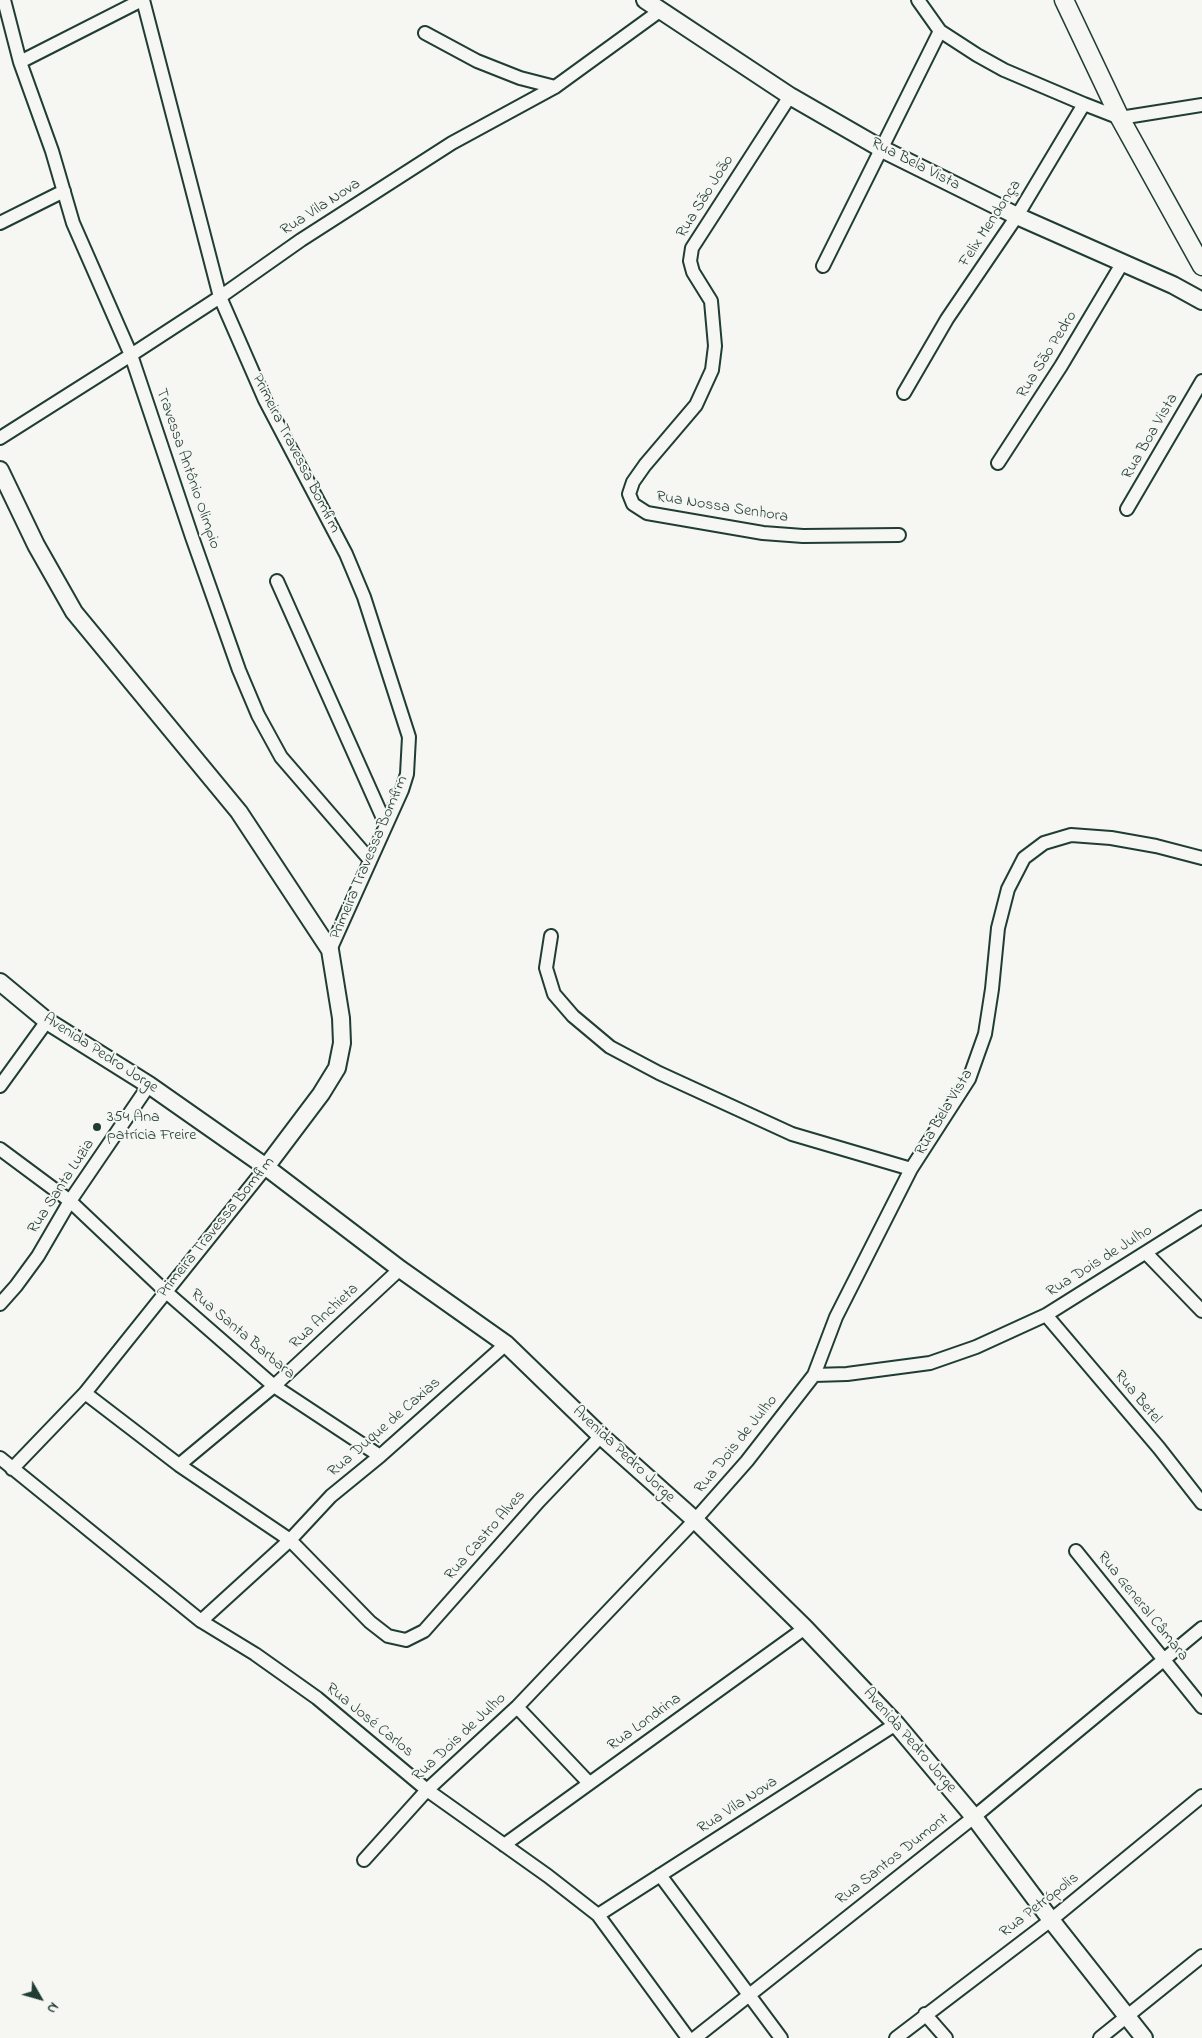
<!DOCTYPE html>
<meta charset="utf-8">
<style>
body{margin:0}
#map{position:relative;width:1202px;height:2038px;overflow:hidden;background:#f6f6f2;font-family:"Indie Flower",sans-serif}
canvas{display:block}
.north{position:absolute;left:15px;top:1973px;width:50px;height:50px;-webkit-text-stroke:4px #f6f6f2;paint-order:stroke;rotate:128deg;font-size:14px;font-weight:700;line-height:20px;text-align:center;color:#1f3d34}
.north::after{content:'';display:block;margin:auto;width:18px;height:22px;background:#1f3d34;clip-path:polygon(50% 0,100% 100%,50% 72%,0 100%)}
</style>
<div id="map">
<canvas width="1202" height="2038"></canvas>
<div class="north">N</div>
</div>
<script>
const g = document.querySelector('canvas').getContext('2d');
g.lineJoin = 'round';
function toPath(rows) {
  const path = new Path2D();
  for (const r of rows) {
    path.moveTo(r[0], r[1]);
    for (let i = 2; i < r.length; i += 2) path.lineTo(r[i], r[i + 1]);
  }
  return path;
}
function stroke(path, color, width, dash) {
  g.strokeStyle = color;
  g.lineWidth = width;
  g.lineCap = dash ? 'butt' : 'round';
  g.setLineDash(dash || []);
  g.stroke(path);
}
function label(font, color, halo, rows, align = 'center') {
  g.font = font + ' "Indie Flower",sans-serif';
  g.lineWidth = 4;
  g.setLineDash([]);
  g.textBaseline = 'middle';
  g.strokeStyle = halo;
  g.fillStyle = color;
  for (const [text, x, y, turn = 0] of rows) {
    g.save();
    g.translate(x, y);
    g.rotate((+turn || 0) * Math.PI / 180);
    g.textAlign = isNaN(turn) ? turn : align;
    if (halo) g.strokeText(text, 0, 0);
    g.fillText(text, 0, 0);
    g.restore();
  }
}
const minor = toPath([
 [4,0,20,62,52,151,73,223,131,355,192,537,239,670,258,715,281,757,370,860],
 [143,0,220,297,265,400,346,554,364,597,409,737,407,774,402,790,330,950],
 [918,0,940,31,977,55,1004,70,1084,104],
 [425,33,477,61,520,78,555,87],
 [20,62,142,0],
 [790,96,692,248,690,261,693,272,711,301,715,346,712,370,696,405,645,465,633,482,629,494,633,504,647,513,763,533,803,536,899,535],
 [0,223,64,191],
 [823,266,940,31],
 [904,393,947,319,1017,216,1084,104,1120,118,1202,105],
 [0,438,131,355,220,297,301,240,452,143,555,87,661,10],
 [998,463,1061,366,1123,262],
 [1127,509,1202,381],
 [277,581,386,825],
 [551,936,546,968,554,994,573,1016,610,1047,659,1073,792,1134,911,1169],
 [0,1086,47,1021],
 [0,1149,70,1201,165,1291,274,1386,380,1456],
 [1146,1253,1202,1311],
 [0,1304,16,1286,38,1256,70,1201,149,1085],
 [1046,1315,1159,1448,1202,1503],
 [814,1375,847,1374,930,1363,976,1347,1046,1315,1202,1217],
 [85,1393,179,1465,290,1540,370,1622,388,1636,406,1640,424,1631,539,1501,601,1436],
 [0,1458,201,1621,255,1654,317,1698,427,1790,548,1876,598,1915,688,2038],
 [179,1465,274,1386,400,1269],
 [12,1469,85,1393,266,1167],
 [1076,1551,1202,1707],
 [201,1621,290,1540,331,1496,380,1456,506,1344],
 [517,1707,589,1783],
 [504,1845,805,1628],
 [364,1860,427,1790,517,1707,695,1520,747,1461,814,1375,836,1317,911,1169,969,1079,985,1034,992,989,998,928,1008,889,1024,858,1044,843,1071,835,1111,838,1156,846,1202,858],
 [660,1875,781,2038],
 [598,1915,896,1724],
 [925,2014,946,2038],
 [695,2038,974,1817,1202,1628],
 [896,2038,1051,1920,1202,1796],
 [1100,2038,1202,1956]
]);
const tertiary = toPath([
 [645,0,790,96,882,149,1017,216,1173,285,1202,301],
 [0,470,36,545,74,612,239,812,330,950,341,1018,342,1043,337,1068,321,1094,266,1167],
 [0,982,47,1021,149,1085,266,1167,400,1269,506,1344,601,1436,695,1520,805,1628,896,1724,974,1817,1051,1920,1144,2038]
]);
const secondary = toPath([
 [1064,0,1120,118,1202,266]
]);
stroke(minor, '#1f3d34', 16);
stroke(tertiary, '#1f3d34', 20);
stroke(secondary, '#1f3d34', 21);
stroke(minor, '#f6f6f2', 12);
stroke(tertiary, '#f6f6f2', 16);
stroke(secondary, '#f6f6f2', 18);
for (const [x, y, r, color] of [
 [97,1127,5,"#1f3d34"]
]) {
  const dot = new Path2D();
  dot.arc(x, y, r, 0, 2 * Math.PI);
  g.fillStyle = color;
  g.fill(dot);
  stroke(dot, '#f6f6f2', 2);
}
label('16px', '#1f3d34', '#f6f6f2', [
 ["Rua Bela Vista",915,165,27],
 ["Rua São João",706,197,-58],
 ["Rua Vila Nova",321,208,-33],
 ["Felix Mendonça",991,224,-57],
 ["Rua São Pedro",1048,355,-58],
 ["Rua Boa Vista",1151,437,-60],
 ["Primeira Travessa Bomfim",295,454,63],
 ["Travessa Antônio Olimpio",187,469,71],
 ["Rua Nossa Senhora",722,508,9],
 ["Primeira Travessa Bomfim",370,858,-67],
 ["Avenida Pedro Jorge",100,1054,33],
 ["Rua Bela Vista",945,1113,-59],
 ["Rua Santa Luzia",62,1187,-57],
 ["Primeira Travessa Bomfim",217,1228,-51],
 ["Rua Dois de Julho",1100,1262,-32],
 ["Rua Anchieta",325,1317,-43],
 ["Rua Santa Barbara",242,1335,40],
 ["Rua Betel",1137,1398,50],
 ["Rua Duque de Caxias",385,1428,-41],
 ["Rua Dois de Julho",737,1445,-51],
 ["Avenida Pedro Jorge",623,1455,43],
 ["Rua Castro Alves",486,1536,-49],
 ["Rua General Câmara",1142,1607,51],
 ["Rua José Carlos",369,1721,39],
 ["Rua Londrina",645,1723,-36],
 ["Rua Dois de Julho",460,1738,-43],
 ["Avenida Pedro Jorge",909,1741,49],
 ["Rua Vila Nova",738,1806,-33],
 ["Rua Santos Dumont",893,1860,-38],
 ["Rua Petrópolis",1040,1906,-38]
]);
label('16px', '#1f3d34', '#f6f6f2', [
 ["354 Ana",107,1118],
 ["patrícia Freire",107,1136]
], 'left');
</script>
